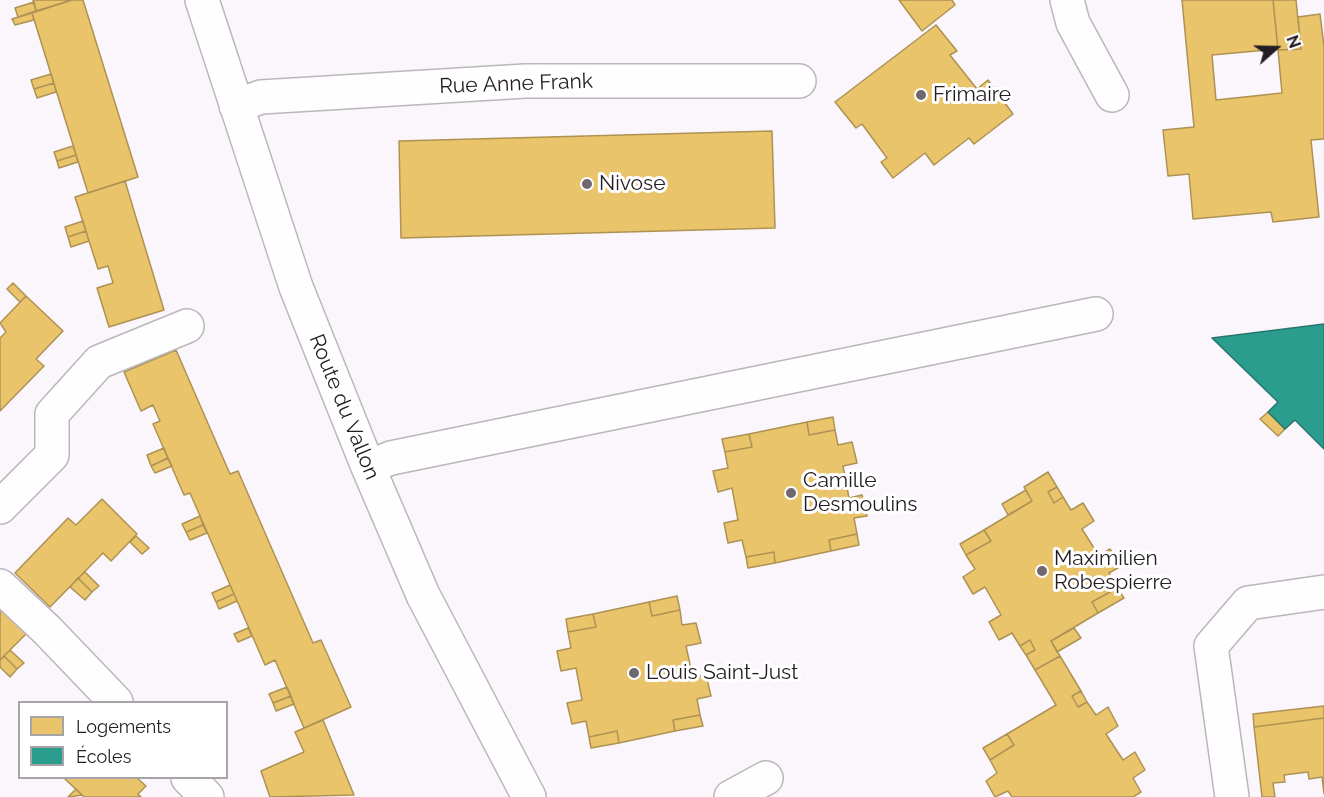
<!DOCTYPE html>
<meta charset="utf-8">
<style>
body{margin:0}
#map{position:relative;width:1324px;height:797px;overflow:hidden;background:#fbf6fb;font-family:Raleway,sans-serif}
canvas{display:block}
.legend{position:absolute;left:18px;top:701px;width:210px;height:78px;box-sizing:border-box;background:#fff;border:2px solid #a7a4a7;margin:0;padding:8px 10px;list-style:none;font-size:18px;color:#231c22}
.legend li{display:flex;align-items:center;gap:12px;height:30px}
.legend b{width:30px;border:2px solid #a7a4a7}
.north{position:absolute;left:1246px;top:18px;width:60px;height:60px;-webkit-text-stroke:4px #fff;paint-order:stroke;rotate:70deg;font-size:16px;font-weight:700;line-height:24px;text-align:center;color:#231c22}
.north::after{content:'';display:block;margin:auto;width:21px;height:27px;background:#231c22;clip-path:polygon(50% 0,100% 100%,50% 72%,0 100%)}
</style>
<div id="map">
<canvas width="1324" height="797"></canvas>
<ul class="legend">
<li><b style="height:16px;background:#e9c46a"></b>Logements</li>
<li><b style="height:16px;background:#2a9d8f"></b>Écoles</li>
</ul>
<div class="north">N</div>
</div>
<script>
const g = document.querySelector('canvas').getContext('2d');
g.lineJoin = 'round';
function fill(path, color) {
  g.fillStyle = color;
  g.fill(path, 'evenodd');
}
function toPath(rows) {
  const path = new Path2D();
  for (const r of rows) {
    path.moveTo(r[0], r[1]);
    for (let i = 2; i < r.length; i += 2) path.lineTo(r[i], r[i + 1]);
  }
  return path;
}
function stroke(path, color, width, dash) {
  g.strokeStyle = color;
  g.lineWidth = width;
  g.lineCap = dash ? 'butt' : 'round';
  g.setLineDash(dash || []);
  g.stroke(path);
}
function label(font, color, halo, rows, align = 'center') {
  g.font = font + ' Raleway,sans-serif';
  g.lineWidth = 6;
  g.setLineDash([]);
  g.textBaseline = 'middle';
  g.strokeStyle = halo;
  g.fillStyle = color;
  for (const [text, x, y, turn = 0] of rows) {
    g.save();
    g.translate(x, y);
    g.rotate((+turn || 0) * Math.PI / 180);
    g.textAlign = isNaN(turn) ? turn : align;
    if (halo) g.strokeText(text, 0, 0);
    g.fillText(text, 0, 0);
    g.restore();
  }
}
const homes = toPath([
 [33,0,72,0,36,11,33,0],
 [72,0,83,0,138,177,88,193,32,13,72,0],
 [899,0,952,0,955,5,922,31,899,0],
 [1182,0,1273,0,1278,49,1212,55,1216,100,1282,93,1278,50,1301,49,1298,17,1320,14,1324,46,1324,139,1311,140,1319,217,1273,222,1271,212,1193,219,1189,174,1168,176,1163,130,1194,127,1182,0],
 [1273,0,1296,0,1301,49,1278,50,1273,0],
 [34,2,36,11,18,17,15,8,34,2],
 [32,13,34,20,15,25,12,19,32,13],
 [936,25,957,51,950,55,977,89,988,80,1013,114,974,144,969,138,934,165,925,153,893,178,881,162,887,158,862,124,856,128,835,102,936,25],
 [51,74,54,83,34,89,31,80,51,74],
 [54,83,56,92,37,98,34,89,54,83],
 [772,131,775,228,401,238,399,141,772,131],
 [73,146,76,155,57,161,54,152,73,146],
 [76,155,78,162,59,168,57,161,76,155],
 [125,181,164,310,109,327,97,288,113,283,108,266,98,269,75,197,125,181],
 [83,221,86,231,68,237,65,227,83,221],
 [86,231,89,241,71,247,68,237,86,231],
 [13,283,26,296,20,302,7,289,13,283],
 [26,296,63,331,36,359,44,366,0,411,0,338,6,332,0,323,26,296],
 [176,350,230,474,238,471,313,643,321,640,351,707,304,728,275,660,265,665,190,493,184,495,153,424,160,421,153,405,141,411,124,372,176,350],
 [1268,412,1285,429,1278,436,1260,419,1268,412],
 [833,417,835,430,809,435,807,422,833,417],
 [807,422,809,435,835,430,838,445,852,442,857,463,843,466,849,498,862,495,867,516,854,518,857,534,829,540,831,551,775,563,774,552,746,557,742,540,728,543,724,523,738,520,732,488,718,492,713,471,728,468,725,452,752,447,749,434,807,422],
 [749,434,752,447,725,452,722,439,749,434],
 [164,448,168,458,151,466,147,455,164,448],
 [168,458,172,466,155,473,151,466,168,458],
 [1048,472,1057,487,1048,492,1054,503,1063,497,1071,510,1083,503,1094,521,1082,529,1099,556,1110,549,1121,566,1109,573,1117,588,1092,602,1098,613,1051,641,1060,656,1035,670,1026,655,1035,650,1030,640,1020,646,1012,633,999,640,989,622,1001,615,985,587,973,594,963,577,975,569,966,555,991,541,984,530,1032,501,1024,487,1048,472],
 [1057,487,1063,497,1054,503,1048,492,1057,487],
 [1026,490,1032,501,1008,515,1002,504,1026,490],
 [102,499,137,534,111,561,103,553,50,607,15,573,68,518,76,525,102,499],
 [200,516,203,525,186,532,182,524,200,516],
 [203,525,207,533,190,540,186,532,203,525],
 [984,530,991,541,966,555,960,544,984,530],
 [857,534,859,545,831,551,829,540,857,534],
 [136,536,149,548,142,554,130,542,136,536],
 [774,552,775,563,748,568,746,557,774,552],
 [85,572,99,586,92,592,78,578,85,572],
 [78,578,92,592,85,600,70,587,78,578],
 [230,585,234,594,216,602,212,593,230,585],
 [1117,588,1124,598,1098,613,1092,602,1117,588],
 [234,594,237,601,219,609,216,602,234,594],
 [677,596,680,610,652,616,649,602,677,596],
 [0,599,31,629,0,660,0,599],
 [649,602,652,616,680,610,682,625,696,623,701,643,686,646,693,678,706,675,711,696,697,699,700,715,673,720,675,731,619,743,617,731,589,737,586,721,572,724,567,703,582,700,576,668,561,671,557,651,571,648,568,632,596,627,593,614,649,602],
 [593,614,596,627,568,632,566,619,593,614],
 [248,628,252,636,238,642,234,634,248,628],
 [1074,628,1081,638,1057,652,1051,641,1074,628],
 [1030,640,1035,650,1026,655,1020,646,1030,640],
 [10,650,24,663,17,669,4,656,10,650],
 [4,656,17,669,10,677,0,667,0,660,4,656],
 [1060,656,1081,691,1072,696,1078,707,1087,702,1096,715,1108,707,1118,726,1106,734,1123,760,1135,752,1145,770,1133,778,1141,792,1133,797,1012,797,1008,791,995,797,986,781,997,773,990,760,1014,745,1007,734,1056,705,1035,670,1060,656],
 [287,687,291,696,273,703,269,694,287,687],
 [1081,691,1087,702,1078,707,1072,696,1081,691],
 [291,696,294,704,276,711,273,703,291,696],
 [1324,706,1324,718,1254,727,1253,714,1324,706],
 [700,715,703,726,675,731,673,720,700,715],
 [1324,718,1324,794,1322,777,1309,779,1308,772,1284,775,1285,782,1273,783,1275,797,1262,797,1254,727,1324,718],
 [323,720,354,795,270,797,261,771,304,752,295,732,323,720],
 [617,731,619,743,591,748,589,737,617,731],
 [1007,734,1014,745,990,760,983,748,1007,734],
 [64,778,137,778,146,786,138,794,141,797,84,797,64,778],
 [76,789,82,795,68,797,76,789]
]);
fill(homes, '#e9c46a');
stroke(homes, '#ae9254', 1.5);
const schools = toPath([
 [1324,324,1324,449,1295,420,1285,429,1268,412,1278,402,1212,338,1324,324]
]);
fill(schools, '#2a9d8f');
stroke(schools, '#28766e', 1.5);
const minor = toPath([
 [202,0,296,287,368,467,423,595,529,797],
 [1067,0,1073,23,1112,95],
 [236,106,261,97,525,81,799,81],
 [368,467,391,458,1096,314],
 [0,507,52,455,52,414,99,362,187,326],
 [0,586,47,630,116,702],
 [188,778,207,797],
 [731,797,766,778],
 [1232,797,1211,646,1248,603,1324,592]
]);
stroke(minor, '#bbb6bb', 36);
stroke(minor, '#fefefe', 33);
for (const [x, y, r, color] of [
 [921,95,6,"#6f686e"],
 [587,184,6,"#6f686e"],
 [791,493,6,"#6f686e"],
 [1042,571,6,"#6f686e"],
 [634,673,6,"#6f686e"]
]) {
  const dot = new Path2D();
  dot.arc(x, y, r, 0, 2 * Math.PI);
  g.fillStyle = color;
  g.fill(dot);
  stroke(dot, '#fff', 2);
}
label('21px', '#231c22', '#fff', [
 ["Rue Anne Frank",516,84,-2],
 ["Route du Vallon",344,407,68]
]);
label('21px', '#231c22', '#fff', [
 ["Frimaire",933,95],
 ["Nivose",599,184],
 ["Camille",803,481],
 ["Desmoulins",803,505],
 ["Maximilien",1054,559],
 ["Robespierre",1054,583],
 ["Louis Saint-Just",646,673]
], 'left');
</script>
